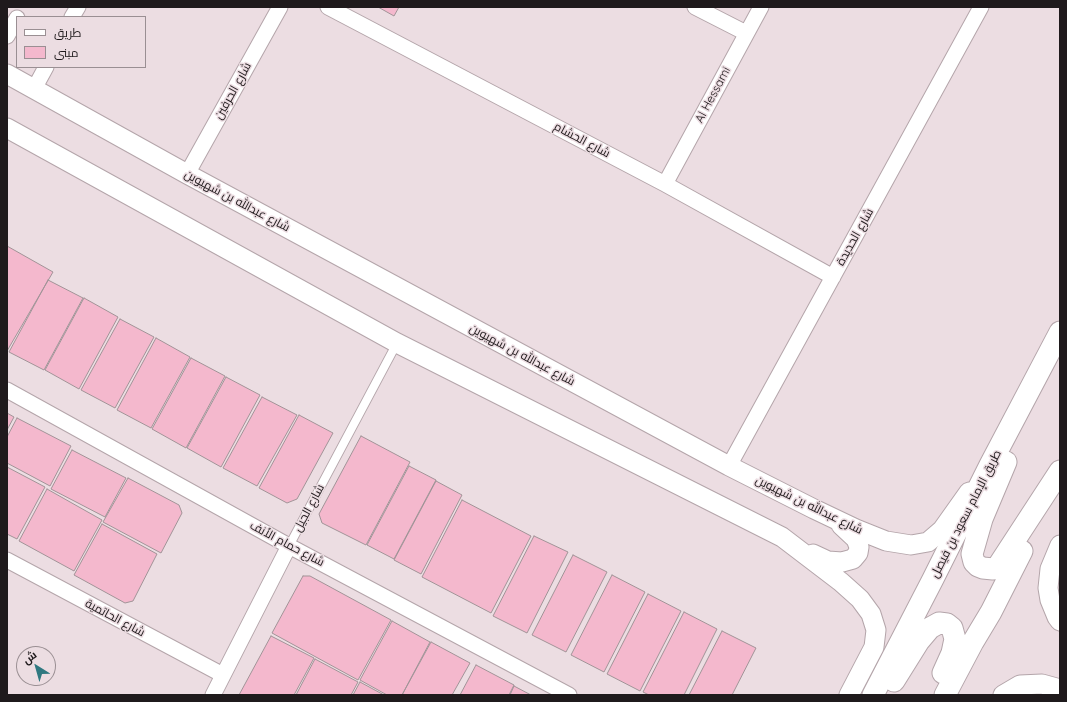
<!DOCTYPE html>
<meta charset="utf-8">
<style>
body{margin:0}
#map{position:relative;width:1067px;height:702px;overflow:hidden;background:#ecdde2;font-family:Quicksand,Cairo,sans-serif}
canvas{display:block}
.frame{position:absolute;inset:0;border:8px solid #1f1a1c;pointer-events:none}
.legend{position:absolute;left:16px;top:16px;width:130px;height:52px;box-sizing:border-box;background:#ecdde2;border:1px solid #9a8f93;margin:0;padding:5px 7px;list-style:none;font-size:12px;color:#1f1a1c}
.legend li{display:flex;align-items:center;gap:8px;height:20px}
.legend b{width:20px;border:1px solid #9a8f93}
.north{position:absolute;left:16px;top:646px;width:40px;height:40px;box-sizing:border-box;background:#ecdde2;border:1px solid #9a8f93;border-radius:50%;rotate:323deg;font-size:11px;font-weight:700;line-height:16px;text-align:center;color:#1f1a1c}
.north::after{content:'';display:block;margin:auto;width:14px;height:18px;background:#2f7880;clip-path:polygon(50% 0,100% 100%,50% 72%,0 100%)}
</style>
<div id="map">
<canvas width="1067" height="702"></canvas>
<div class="frame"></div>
<ul class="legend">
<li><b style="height:5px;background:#fff"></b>طريق</li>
<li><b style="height:11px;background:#f4b8cd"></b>مبنى</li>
</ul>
<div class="north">ش</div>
</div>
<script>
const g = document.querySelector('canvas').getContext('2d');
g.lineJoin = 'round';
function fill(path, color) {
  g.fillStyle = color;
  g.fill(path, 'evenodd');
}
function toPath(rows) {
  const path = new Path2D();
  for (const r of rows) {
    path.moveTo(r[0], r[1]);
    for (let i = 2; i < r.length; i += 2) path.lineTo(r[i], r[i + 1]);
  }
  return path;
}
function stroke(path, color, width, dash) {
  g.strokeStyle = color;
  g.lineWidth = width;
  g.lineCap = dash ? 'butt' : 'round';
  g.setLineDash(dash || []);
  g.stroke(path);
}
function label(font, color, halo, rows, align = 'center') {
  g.font = font + ' Quicksand,Cairo,sans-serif';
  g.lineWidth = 3;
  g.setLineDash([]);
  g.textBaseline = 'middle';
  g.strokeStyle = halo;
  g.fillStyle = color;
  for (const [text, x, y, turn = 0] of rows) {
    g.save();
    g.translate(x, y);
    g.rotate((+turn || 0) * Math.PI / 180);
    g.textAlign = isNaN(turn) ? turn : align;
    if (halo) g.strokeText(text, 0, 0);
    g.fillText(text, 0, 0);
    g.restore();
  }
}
const building = toPath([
 [378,7,399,7,394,16,378,7],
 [7,246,53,272,7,351,7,246],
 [48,280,83,298,44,370,9,352,48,280],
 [84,298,118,317,79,389,45,370,84,298],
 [120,319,154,337,115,408,81,390,120,319],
 [156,338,190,357,151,428,117,410,156,338],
 [191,358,225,376,186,448,152,429,191,358],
 [226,377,260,395,221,467,187,448,226,377],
 [262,397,297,415,257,486,223,468,262,397],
 [7,413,14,417,7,430,7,413],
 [299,415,333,433,297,499,287,503,259,488,299,415],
 [17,418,71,446,50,486,7,463,7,437,17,418],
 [361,436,410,462,366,545,322,523,319,514,361,436],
 [72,450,126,478,105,517,51,489,72,450],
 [409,466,436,480,394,559,367,545,409,466],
 [7,467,45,487,17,539,7,534,7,467],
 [128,478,179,505,182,513,161,553,103,522,128,478],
 [436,481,462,495,421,574,394,560,436,481],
 [47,489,102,520,74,571,19,541,47,489],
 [462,500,531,536,491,613,422,577,462,500],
 [102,524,157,554,133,601,125,603,74,575,102,524],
 [534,536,568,552,527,633,493,616,534,536],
 [573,555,607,572,566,652,532,635,573,555],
 [612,575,645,592,604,672,571,655,612,575],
 [303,576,310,576,391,620,358,680,272,633,303,576],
 [648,594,681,611,640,691,607,674,648,594],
 [684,612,717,629,684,695,649,695,643,692,684,612],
 [392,621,430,642,402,695,387,695,360,680,392,621],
 [722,631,756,648,732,695,689,695,722,631],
 [271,636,314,658,294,695,239,695,271,636],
 [431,642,470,663,452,695,402,695,431,642],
 [315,659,358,682,351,695,296,695,315,659],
 [476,665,514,685,509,695,460,695,476,665],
 [360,682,384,695,353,695,360,682],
 [514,686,531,695,510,695,514,686]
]);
fill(building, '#f4b8cd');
stroke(building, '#a19397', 1);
const service = toPath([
 [289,546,397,343]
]);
const minor = toPath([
 [328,7,665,184,833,277],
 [695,7,746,33],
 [72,17,78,7],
 [7,36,17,18],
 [34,89,46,67],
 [187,174,280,7],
 [665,184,761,7],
 [7,390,289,546,569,695],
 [729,466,981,7],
 [7,560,223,675],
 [213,695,289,546]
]);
const tertiary = toPath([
 [7,74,187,174,729,466,814,509,856,529,886,541,911,545,928,542,942,530,969,492],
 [7,128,397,343,782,537,841,582,860,599,871,614,876,630,874,647,849,695],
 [1060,545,1050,569,1048,588,1050,600,1057,617,1060,621],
 [813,554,828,561,842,562,853,559,858,553,859,547,856,539,841,525],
 [1003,695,1020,685,1042,684,1060,689]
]);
const secondary = toPath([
 [1006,462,982,519,972,554,974,562,978,566,983,568,993,569,998,566,1060,471],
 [894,681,919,641,930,628,939,623,947,624,952,628,955,639,952,653,943,673],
 [873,695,933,579,990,465,1060,332],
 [945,695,973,642,991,612,1022,551]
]);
stroke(service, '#b4a5aa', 10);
stroke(minor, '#b4a5aa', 17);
stroke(tertiary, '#b4a5aa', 21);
stroke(secondary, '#b4a5aa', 23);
stroke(service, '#fff', 8);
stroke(minor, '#fff', 15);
stroke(tertiary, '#fff', 19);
stroke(secondary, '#fff', 21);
label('12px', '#1f1a1c', '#ecdde2', [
 ["شارع الحرفين",233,91,-61],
 ["Al Hessami",713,95,-62],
 ["شارع الحشام",582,140,28],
 ["شارع عبدالله بن شهيوين",237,201,28],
 ["شارع الحديدة",855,237,-61],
 ["شارع عبدالله بن شهيوين",522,355,28],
 ["شارع عبدالله بن شهيوين",809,505,26],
 ["شارع الجيل",309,508,-62],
 ["طريق الإمام سعود بن فيصل",966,514,-63],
 ["شارع حمام الأنف",287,544,28],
 ["شارع الحاتمية",115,618,28]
]);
</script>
